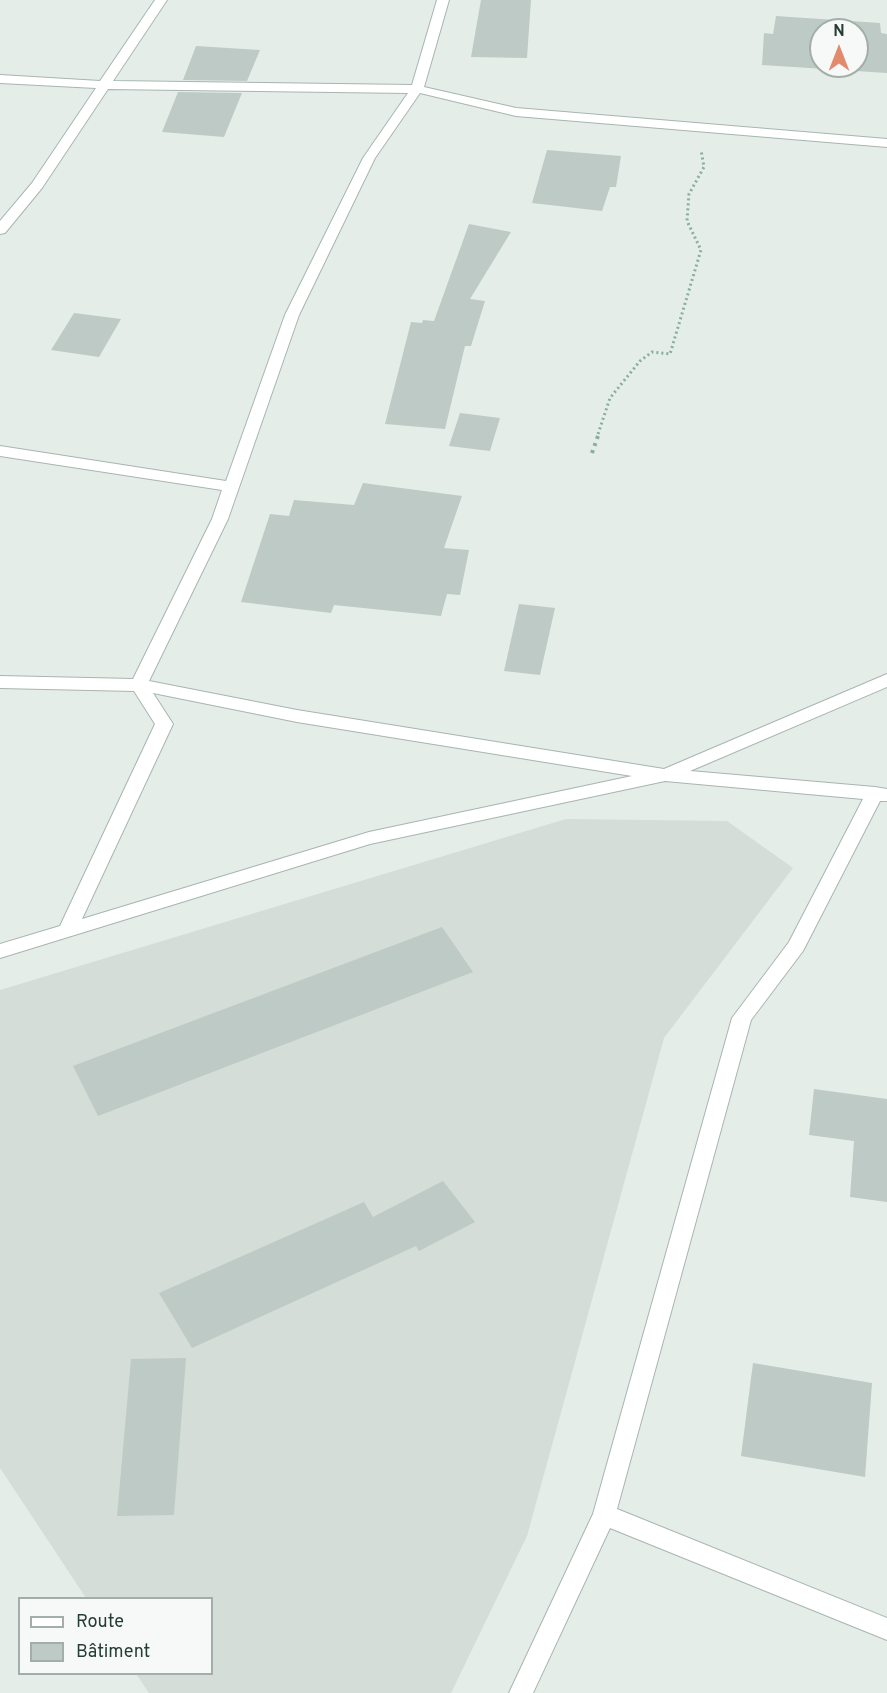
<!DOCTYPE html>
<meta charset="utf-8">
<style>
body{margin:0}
#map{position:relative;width:887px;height:1693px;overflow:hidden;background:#e5ede9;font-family:Overpass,sans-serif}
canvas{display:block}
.legend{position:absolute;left:18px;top:1597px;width:195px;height:78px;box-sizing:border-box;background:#f6f9f7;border:2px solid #a3aeaa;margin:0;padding:8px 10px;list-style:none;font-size:18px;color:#263d36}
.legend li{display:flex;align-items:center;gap:12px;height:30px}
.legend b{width:30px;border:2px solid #a3aeaa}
.north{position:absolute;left:809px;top:18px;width:60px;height:60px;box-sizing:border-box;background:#f6f9f7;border:2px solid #a3aeaa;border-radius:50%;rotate:0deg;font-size:16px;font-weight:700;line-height:24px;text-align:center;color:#263d36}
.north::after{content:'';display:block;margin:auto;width:21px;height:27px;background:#e3896d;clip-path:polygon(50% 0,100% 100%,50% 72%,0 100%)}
</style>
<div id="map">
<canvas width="887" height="1693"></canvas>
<ul class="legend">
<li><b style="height:8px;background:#fff"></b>Route</li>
<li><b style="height:16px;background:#becac5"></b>Bâtiment</li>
</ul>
<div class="north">N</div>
</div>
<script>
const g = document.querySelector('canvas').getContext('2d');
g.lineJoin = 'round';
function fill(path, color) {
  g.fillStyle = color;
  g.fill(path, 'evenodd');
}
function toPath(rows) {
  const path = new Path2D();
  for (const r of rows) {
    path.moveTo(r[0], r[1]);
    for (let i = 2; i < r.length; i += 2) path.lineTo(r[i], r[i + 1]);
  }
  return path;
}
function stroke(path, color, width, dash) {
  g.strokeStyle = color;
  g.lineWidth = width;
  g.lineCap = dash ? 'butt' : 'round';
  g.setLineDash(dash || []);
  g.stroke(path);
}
fill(toPath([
 [566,819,727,821,793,868,664,1038,527,1536,451,1693,149,1693,136,1674,212,1674,212,1598,86,1598,0,1468,0,990]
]), '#d4ddd8');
fill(toPath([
 [481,0,531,0,527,58,471,57],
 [776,16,880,23,881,33,887,34,887,73,762,65,764,33,773,34],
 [821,30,857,30,857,66,821,66],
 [196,46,260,50,247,81,183,80],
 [178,92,242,93,224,137,162,132],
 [547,150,621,156,616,187,610,187,602,211,532,203],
 [469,224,511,232,470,299,485,301,471,346,465,346,445,429,385,424,411,322,422,323,423,320,434,321],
 [74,313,121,319,99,357,51,350],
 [460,413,500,418,490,451,449,446],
 [363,483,462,496,444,548,469,550,460,595,447,594,441,616,334,605,331,613,241,602,270,514,289,516,294,500,354,505],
 [519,604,555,608,540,675,504,671],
 [442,927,473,972,98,1116,73,1066],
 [814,1089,887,1099,887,1202,850,1197,854,1141,809,1135],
 [443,1181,475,1222,419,1251,416,1246,192,1348,159,1293,364,1202,373,1217],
 [186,1358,174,1515,117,1516,131,1359],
 [753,1363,872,1383,865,1477,741,1456]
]), '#becac5');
const minor = toPath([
 [155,0,167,0,113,81,412,85,437,0,449,0,424,87,516,108,887,139,887,147,516,116,420,93,375,158,299,315,228,519,149,681,297,710,664,769,887,674,887,687,690,771,875,787,887,789,887,801,880,801,803,951,751,1020,617,1509,887,1618,887,1640,610,1528,533,1693,509,1693,593,1514,732,1018,789,942,863,799,665,781,370,844,0,958,0,944,60,926,155,724,134,691,0,688,0,676,133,679,212,519,222,490,0,456,0,446,226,481,285,315,363,158,408,93,108,89,42,188,5,233,0,234,0,221,32,183,96,88,0,83,0,75,100,81,155,0],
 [153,693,297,722,632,776,369,832,82,919,173,724,153,693]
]);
stroke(minor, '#a8b5b0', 2);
stroke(toPath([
 [598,434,610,398,640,361,652,352,670,354,701,250,687,221,689,194,704,167,701,150]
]), '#89ada1', 3, [2, 3]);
stroke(toPath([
 [592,453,599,433]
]), '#89ada1', 4, [3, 4.5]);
fill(minor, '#fff');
</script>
